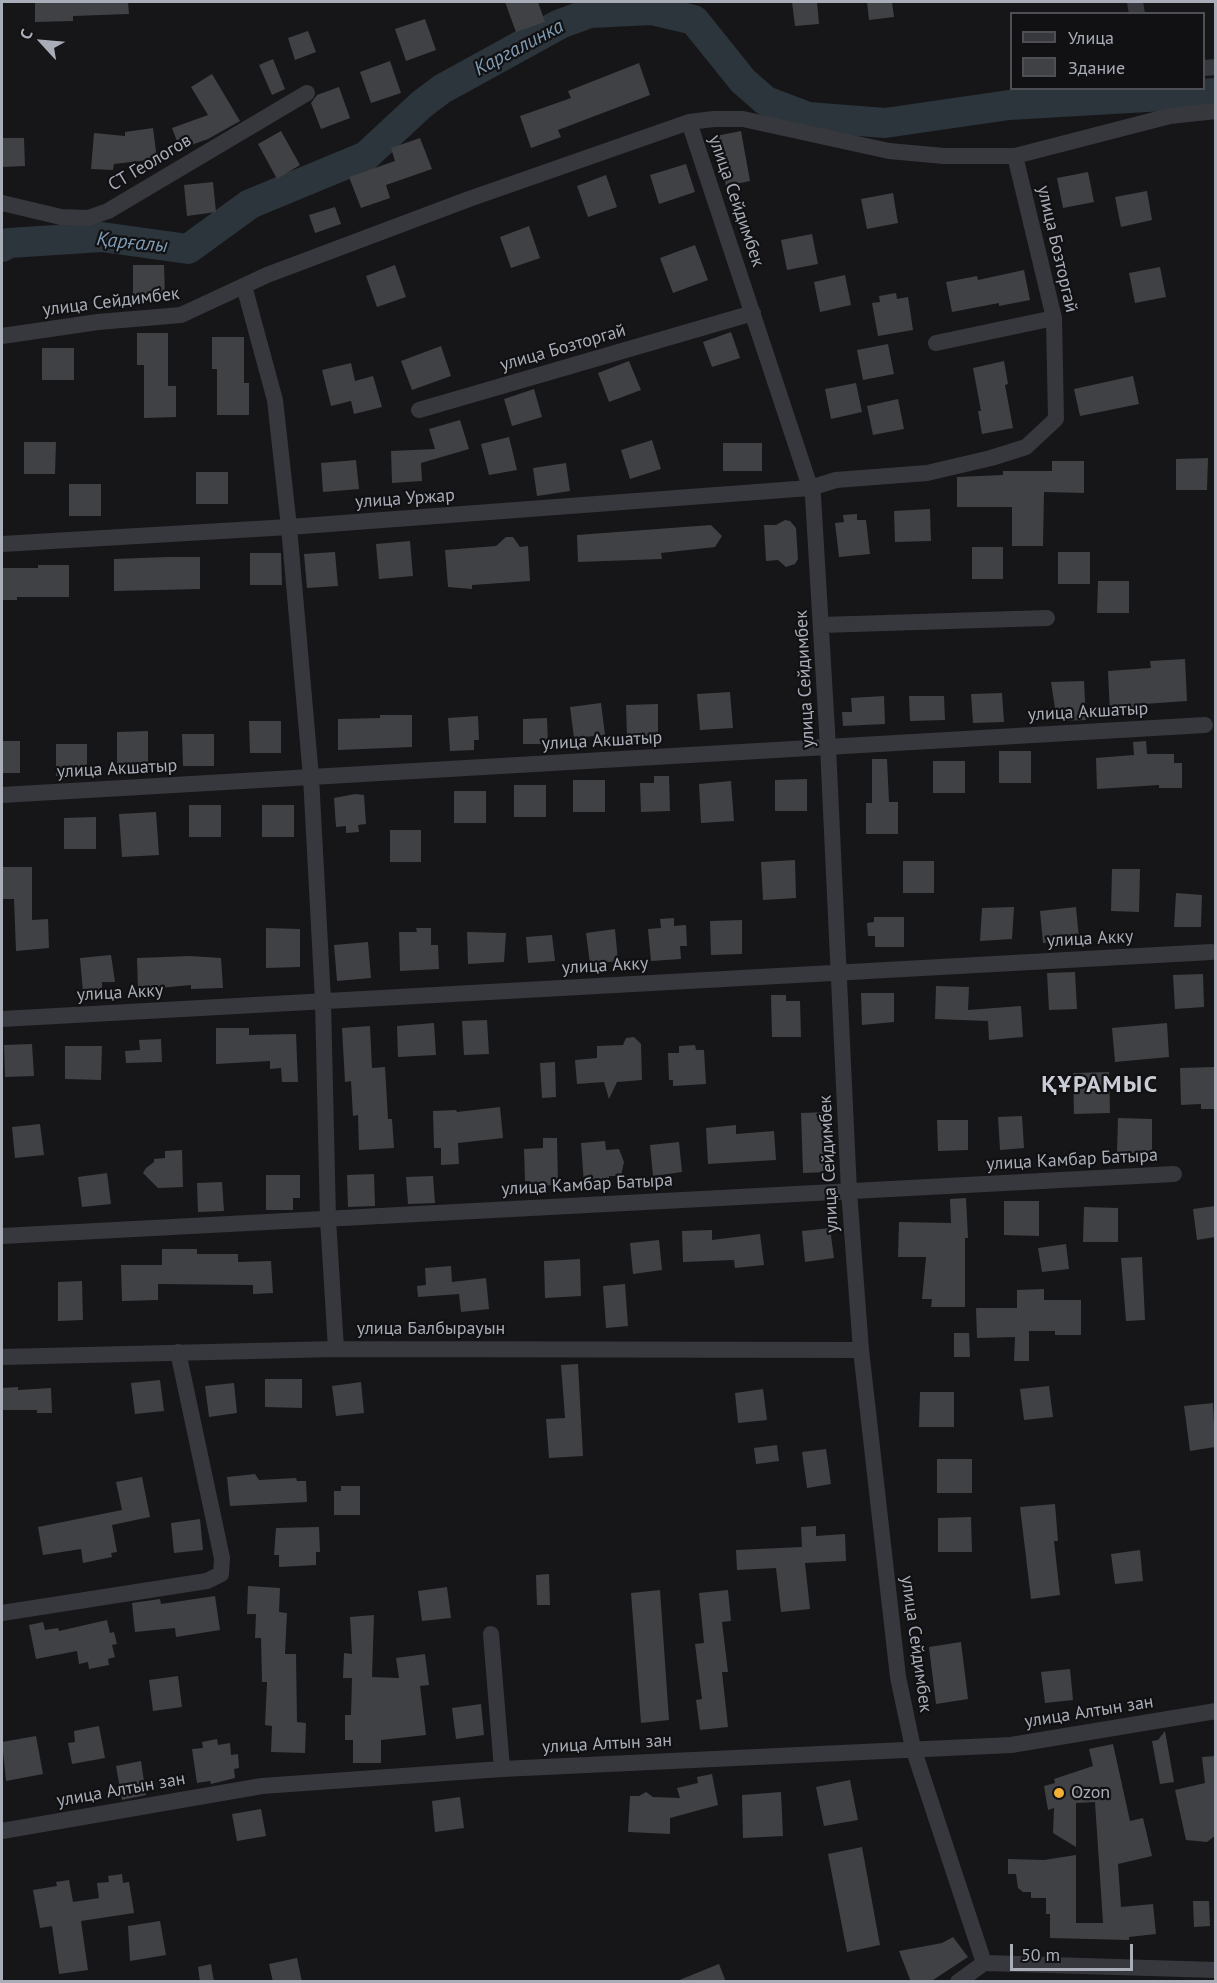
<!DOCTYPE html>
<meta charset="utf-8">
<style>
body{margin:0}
#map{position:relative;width:1217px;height:1983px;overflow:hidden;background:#161618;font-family:"PT Sans",sans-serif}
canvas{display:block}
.frame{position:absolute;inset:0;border:3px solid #a8adb8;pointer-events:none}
.legend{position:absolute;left:1010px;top:12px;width:195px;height:78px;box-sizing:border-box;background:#111113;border:2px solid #4d4f55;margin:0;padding:8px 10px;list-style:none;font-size:18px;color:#a8adb8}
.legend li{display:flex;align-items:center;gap:12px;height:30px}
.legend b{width:30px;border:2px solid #4d4f55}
.north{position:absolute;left:12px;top:12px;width:60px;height:60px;-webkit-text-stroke:4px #111113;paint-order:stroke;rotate:296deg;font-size:16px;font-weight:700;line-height:24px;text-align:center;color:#a8adb8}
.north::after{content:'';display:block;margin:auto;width:21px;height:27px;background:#a8adb8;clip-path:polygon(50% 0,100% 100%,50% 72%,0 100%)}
.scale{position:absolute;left:1010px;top:1944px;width:123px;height:27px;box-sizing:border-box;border:3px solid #a8adb8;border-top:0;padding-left:8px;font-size:18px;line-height:21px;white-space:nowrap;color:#a8adb8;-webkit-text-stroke:4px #111113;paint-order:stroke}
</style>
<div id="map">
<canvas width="1217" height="1983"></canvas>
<div class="frame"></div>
<ul class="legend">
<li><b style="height:8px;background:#37383d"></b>Улица</li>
<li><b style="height:16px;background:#404145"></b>Здание</li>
</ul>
<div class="north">С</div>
<div class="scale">50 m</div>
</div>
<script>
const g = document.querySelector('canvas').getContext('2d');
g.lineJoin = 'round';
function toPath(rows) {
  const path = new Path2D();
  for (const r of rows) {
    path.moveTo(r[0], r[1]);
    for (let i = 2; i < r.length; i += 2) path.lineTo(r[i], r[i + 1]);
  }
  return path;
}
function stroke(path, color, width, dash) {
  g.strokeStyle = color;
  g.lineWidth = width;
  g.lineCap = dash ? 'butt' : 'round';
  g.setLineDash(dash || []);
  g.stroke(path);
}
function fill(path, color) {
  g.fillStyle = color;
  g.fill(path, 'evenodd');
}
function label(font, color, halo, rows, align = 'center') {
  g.font = font + ' "PT Sans",sans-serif';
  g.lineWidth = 4.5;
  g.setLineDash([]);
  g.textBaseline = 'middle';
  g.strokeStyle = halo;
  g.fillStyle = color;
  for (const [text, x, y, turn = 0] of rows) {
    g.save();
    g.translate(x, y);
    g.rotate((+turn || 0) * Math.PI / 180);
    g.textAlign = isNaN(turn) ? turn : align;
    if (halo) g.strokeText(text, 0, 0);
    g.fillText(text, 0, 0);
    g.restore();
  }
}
stroke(toPath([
 [2,247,9,243,102,237,188,249,250,204,366,156,422,104,442,89,560,24,590,13,651,10,694,20,743,81,766,101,808,117,885,123,1009,105,1216,93]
]), '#2c353c', 30);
fill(toPath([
 [35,2,128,2,129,14,73,16,73,21,35,22],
 [505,2,538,2,545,22,516,32],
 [792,2,817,2,819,24,795,26],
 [867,2,892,2,894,17,869,20],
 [425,19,436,50,406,61,395,29],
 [308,31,316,52,295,60,288,38],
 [273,59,285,89,272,95,259,65],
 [390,61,401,93,371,103,360,72],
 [639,63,650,95,558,130,561,137,531,148,520,116,571,98,568,91],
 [212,74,240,121,208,139,180,149,172,128,208,115,191,87],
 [339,87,350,118,321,129,311,103,317,95],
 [153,128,157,159,114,164,113,170,91,169,94,133,125,136,125,132],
 [281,131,300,165,277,179,258,144],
 [741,131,750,181,726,186,716,136],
 [2,138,24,138,25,166,2,167],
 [420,138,432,169,386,185,390,198,361,208,349,177,395,161,391,148],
 [686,164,695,192,659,204,650,175],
 [1088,172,1094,202,1063,208,1057,178],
 [606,175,617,207,588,217,577,186],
 [213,182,216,212,187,216,184,185],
 [1147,191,1152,220,1121,227,1115,197],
 [893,193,898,223,867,229,861,199],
 [335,207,341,224,315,233,309,215],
 [529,226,540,258,511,268,500,237],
 [812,234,818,264,787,270,781,240],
 [695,245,708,280,673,293,660,258],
 [133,265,164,265,165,297,133,297],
 [395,265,406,297,377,307,366,276],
 [1160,267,1166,297,1135,303,1129,273],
 [1024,270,1030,300,999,306,999,303,952,312,946,282,977,276,978,280],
 [845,275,851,305,820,312,814,282],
 [896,293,897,299,908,297,913,330,878,336,872,303,880,302,879,296],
 [731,332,740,358,712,367,703,342],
 [137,333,168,333,168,386,176,386,176,417,144,418,144,365,137,365],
 [212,337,244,337,244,383,249,383,249,415,217,415,217,369,212,369],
 [888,344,894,374,863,380,857,350],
 [441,346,451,376,412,390,401,361],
 [42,348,74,348,74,380,42,380],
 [629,361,641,390,609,402,598,373],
 [1004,361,1008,384,1005,385,1013,428,982,434,978,411,981,411,973,368],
 [351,363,355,381,373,376,382,407,354,414,351,401,331,406,322,370],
 [1133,376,1139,404,1080,416,1074,389],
 [856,383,862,412,831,419,825,389],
 [534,389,542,417,512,426,504,399],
 [898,399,904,429,873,435,867,406],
 [460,420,469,449,421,463,422,481,392,483,391,451,435,449,429,429],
 [509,437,517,470,489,475,481,444],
 [652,440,661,469,630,479,621,450],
 [24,442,56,442,55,474,24,474],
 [723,443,762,443,762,471,723,471],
 [1208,458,1207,490,1176,490,1176,459],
 [356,460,359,489,323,492,321,463],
 [1052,461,1084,461,1084,493,1044,492,1043,546,1012,546,1012,507,957,507,957,477,1003,475,1003,471,1052,471],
 [566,463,570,491,537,496,533,468],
 [196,472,228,472,228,504,196,504],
 [69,484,101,484,101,516,69,516],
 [930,509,931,541,895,542,894,511],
 [857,514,857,520,866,520,870,554,839,557,835,523,844,522,843,515],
 [785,520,790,521,796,528,798,559,795,564,786,567,778,560,766,561,764,525,776,525],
 [711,525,722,536,715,547,661,553,662,559,578,562,577,535],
 [506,537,513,537,520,547,528,546,530,581,472,585,472,589,448,587,445,550,496,546],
 [410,541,413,576,379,579,376,544],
 [972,547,1003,547,1003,579,972,579],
 [335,552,338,586,307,588,304,554],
 [1058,552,1090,552,1090,584,1058,584],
 [250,553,281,553,282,585,250,585],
 [168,557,200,557,200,589,114,591,114,559],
 [38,565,69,565,69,597,17,597,17,600,2,600,2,568,38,568],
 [1098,581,1129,581,1129,613,1097,613],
 [1185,659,1187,701,1144,704,1144,711,1110,713,1108,671,1151,668,1150,661],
 [1084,681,1086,720,1057,721,1051,682],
 [730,692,733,728,700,730,697,694],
 [1002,693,1004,722,973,723,971,694],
 [884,696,885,724,843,726,842,712,852,712,851,698],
 [909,696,944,696,945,720,910,721],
 [601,703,605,735,574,738,570,707],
 [658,704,658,736,627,736,626,705],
 [380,715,412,715,412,747,338,750,338,719,380,718],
 [478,716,479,740,474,740,474,750,450,751,448,718],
 [547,718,548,744,523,744,523,719],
 [249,721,281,721,281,753,250,753],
 [148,731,148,763,117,763,117,732],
 [182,734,214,734,214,766,183,766],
 [2,741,20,741,20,773,2,773],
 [1146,741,1147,754,1174,754,1174,763,1182,763,1182,788,1159,788,1159,785,1097,789,1096,758,1134,755,1133,742],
 [56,744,87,744,87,776,56,776],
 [999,751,1031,751,1031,783,999,783],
 [872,759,887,759,889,802,898,802,898,834,866,834,866,803,872,803],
 [933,761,965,761,965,793,933,793],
 [654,776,669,776,670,811,641,812,640,783,654,783],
 [807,779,807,811,775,811,775,780],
 [573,780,605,780,605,812,573,812],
 [731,781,734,821,701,823,699,784],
 [514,785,546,785,546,817,514,817],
 [454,791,486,791,486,823,454,823],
 [355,794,364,795,366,824,358,825,359,832,346,833,346,826,336,827,334,798],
 [189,805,221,805,221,837,189,837],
 [262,805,294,805,294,837,262,837],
 [156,812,159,855,122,857,119,814],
 [96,817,96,849,64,849,64,818],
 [390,830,421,830,421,862,390,862],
 [795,860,796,898,763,900,761,862],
 [903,861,934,861,934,893,903,893],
 [2,867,32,867,32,920,48,919,49,948,16,951,14,899,2,899],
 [1112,869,1140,869,1139,912,1111,911],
 [1176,893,1202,895,1201,927,1174,927],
 [1014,907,1012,939,980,941,982,908],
 [1076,907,1079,939,1043,943,1040,911],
 [874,917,904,917,904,947,875,947,875,936,868,936,867,923,874,922],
 [674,918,674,926,686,925,687,946,680,946,681,959,651,961,648,929,661,928,660,919],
 [742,920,742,954,711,955,710,921],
 [266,928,300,929,300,967,266,968],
 [416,928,431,928,431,945,438,945,439,969,400,971,399,932,417,932],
 [615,929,618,961,590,964,586,933],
 [467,932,506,933,504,962,468,964],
 [552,935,555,961,528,963,526,937],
 [368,942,371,978,337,981,334,945],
 [111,955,115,982,102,982,102,989,83,992,80,958],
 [190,956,221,958,223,988,191,989,191,985,138,990,137,958],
 [1075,972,1077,1009,1049,1010,1047,973],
 [1203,974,1204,1007,1175,1009,1173,975],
 [936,986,969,987,968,1010,1021,1006,1023,1037,989,1040,988,1021,935,1019],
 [861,993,894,993,894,1022,862,1025],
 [771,995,786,995,786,1001,800,1001,801,1037,772,1037],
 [487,1020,489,1054,464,1055,462,1021],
 [434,1023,436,1055,398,1057,397,1026],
 [1167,1023,1169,1057,1115,1062,1112,1028],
 [370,1026,372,1068,385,1067,388,1119,392,1119,394,1148,359,1150,358,1115,353,1116,351,1081,345,1082,342,1028],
 [216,1028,249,1028,249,1035,296,1034,298,1082,282,1082,281,1068,270,1069,270,1061,216,1064],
 [634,1037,641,1044,642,1080,617,1082,609,1099,604,1082,577,1084,575,1060,597,1058,597,1046,623,1045,626,1038],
 [161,1039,162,1062,126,1063,125,1051,140,1050,139,1040],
 [32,1044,34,1076,5,1077,4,1045],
 [695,1045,696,1050,704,1050,706,1084,673,1086,673,1080,669,1080,668,1053,679,1053,679,1046],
 [65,1046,102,1046,101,1080,65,1079],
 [555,1062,556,1097,542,1098,540,1063],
 [1215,1067,1215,1109,1201,1109,1201,1104,1181,1105,1180,1068],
 [1109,1072,1110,1113,1074,1114,1073,1073],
 [500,1107,503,1138,458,1143,459,1164,441,1165,441,1148,434,1148,433,1111,456,1110,457,1112],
 [828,1112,829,1172,803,1173,801,1113],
 [1022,1116,1024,1148,1000,1150,998,1117],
 [1118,1118,1152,1119,1152,1153,1117,1153],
 [937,1120,968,1120,968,1150,938,1151],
 [40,1124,44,1155,15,1158,12,1127],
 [736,1125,736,1134,774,1131,776,1160,708,1164,706,1128],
 [543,1138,557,1138,558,1185,530,1186,530,1181,525,1181,524,1149,543,1148],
 [605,1141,606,1150,619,1149,624,1162,621,1176,609,1176,609,1182,584,1184,581,1143],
 [679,1142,682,1172,653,1176,650,1145],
 [182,1150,183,1187,158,1188,143,1173,146,1168,154,1162,154,1159,165,1158,165,1151],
 [107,1173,111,1204,82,1207,78,1177],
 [374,1174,375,1206,348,1207,347,1175],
 [266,1175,300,1175,300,1198,293,1198,293,1210,266,1210],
 [433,1176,435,1203,408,1204,406,1177],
 [222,1182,224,1211,198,1212,197,1183],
 [966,1198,968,1238,965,1238,965,1307,931,1307,932,1299,922,1299,926,1257,898,1257,899,1222,951,1223,950,1199],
 [1004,1201,1039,1201,1039,1236,1004,1235],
 [1215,1206,1215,1237,1197,1240,1193,1209],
 [1084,1207,1118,1208,1118,1242,1083,1242],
 [830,1228,834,1258,805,1262,802,1231],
 [712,1230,712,1240,760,1234,764,1265,735,1268,734,1260,683,1262,682,1231],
 [659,1240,662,1270,633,1274,630,1243],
 [1066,1244,1069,1269,1042,1272,1038,1248],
 [162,1249,197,1249,197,1254,238,1254,238,1262,271,1261,273,1293,253,1294,253,1285,158,1284,158,1300,122,1301,121,1265,162,1265],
 [1142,1257,1145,1320,1126,1321,1121,1258],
 [580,1259,581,1296,545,1298,544,1261],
 [451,1266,452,1282,486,1278,489,1309,461,1312,459,1294,418,1297,417,1286,426,1285,425,1268],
 [82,1281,83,1320,58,1321,58,1282],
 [625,1284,628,1326,606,1328,603,1286],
 [1044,1289,1044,1300,1081,1300,1081,1335,1055,1335,1055,1331,1029,1331,1029,1361,1014,1361,1015,1337,977,1338,976,1308,1017,1308,1017,1290],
 [954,1333,969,1333,970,1357,954,1357],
 [578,1364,583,1456,549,1458,546,1419,565,1418,561,1365],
 [265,1379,302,1379,302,1408,265,1407],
 [160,1380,164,1411,135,1414,131,1383],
 [361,1382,364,1413,336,1416,332,1386],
 [234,1383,237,1413,209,1417,205,1386],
 [1049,1386,1053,1417,1024,1420,1020,1389],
 [18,1387,18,1390,51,1388,52,1413,37,1413,37,1410,2,1410,2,1388],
 [763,1389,767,1420,738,1423,735,1393],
 [920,1392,954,1392,954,1427,919,1427],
 [1213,1403,1215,1447,1190,1451,1184,1406],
 [777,1445,779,1461,756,1464,754,1448],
 [826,1449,831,1484,807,1488,802,1452],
 [937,1459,972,1459,972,1493,937,1493],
 [255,1474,259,1480,296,1478,297,1481,306,1481,307,1502,230,1506,227,1477],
 [142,1477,150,1517,112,1525,117,1552,111,1553,112,1557,83,1563,81,1549,43,1555,38,1527,122,1510,116,1482],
 [341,1486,360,1486,360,1515,334,1515,334,1491,341,1491],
 [1055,1504,1058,1541,1054,1541,1060,1595,1031,1599,1020,1507],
 [971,1517,972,1552,938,1552,938,1518],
 [200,1519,203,1550,174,1553,171,1523],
 [816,1526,816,1536,845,1534,846,1561,805,1563,810,1609,781,1612,776,1568,737,1570,736,1550,802,1547,801,1527],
 [319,1527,320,1552,316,1552,316,1565,279,1567,279,1555,274,1555,276,1528],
 [1140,1550,1143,1581,1115,1584,1111,1554],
 [549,1574,550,1605,537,1605,536,1575],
 [248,1586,280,1588,279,1612,287,1613,285,1654,296,1654,297,1722,306,1723,305,1753,271,1752,272,1726,265,1725,267,1682,262,1682,261,1638,255,1638,256,1614,247,1614],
 [447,1587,451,1618,422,1621,418,1591],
 [660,1590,669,1720,641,1723,631,1593],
 [728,1590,731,1621,722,1622,728,1672,722,1672,728,1727,700,1730,696,1700,702,1699,695,1644,704,1643,699,1593],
 [215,1596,220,1630,176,1637,175,1628,135,1632,132,1603,160,1599,161,1604],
 [374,1615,372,1677,399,1678,396,1658,425,1654,429,1685,420,1686,426,1735,381,1740,381,1763,353,1763,353,1740,345,1740,345,1715,351,1715,352,1678,343,1678,344,1653,352,1654,350,1617],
 [107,1620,110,1633,114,1632,117,1644,112,1645,115,1657,108,1659,109,1665,89,1669,88,1662,79,1664,77,1651,36,1659,29,1625,43,1622,45,1630,58,1628,59,1631],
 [961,1642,968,1699,936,1704,929,1647],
 [1070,1669,1073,1700,1045,1703,1041,1672],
 [178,1676,182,1707,153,1711,149,1680],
 [481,1704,484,1735,456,1739,452,1708],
 [99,1726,105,1758,72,1764,68,1743,75,1742,74,1731],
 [1165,1731,1174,1782,1160,1784,1152,1741,1158,1740],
 [36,1736,43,1774,6,1781,2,1742],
 [217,1739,218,1745,230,1743,231,1755,238,1754,239,1768,234,1769,235,1778,211,1784,210,1781,197,1783,192,1749,203,1748,202,1742],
 [1113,1744,1130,1821,1143,1818,1152,1856,1118,1864,1121,1907,1153,1904,1156,1934,1129,1937,1129,1940,1050,1938,1050,1914,1046,1914,1046,1898,1031,1898,1031,1892,1023,1892,1018,1888,1016,1874,1008,1874,1008,1859,1044,1860,1076,1855,1076,1923,1103,1923,1095,1802,1076,1803,1076,1847,1053,1833,1054,1808,1048,1810,1044,1786,1055,1783,1054,1779,1093,1766,1089,1749],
 [1215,1756,1215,1836,1207,1842,1186,1840,1175,1790,1205,1783,1202,1757],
 [141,1761,146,1795,122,1800,116,1766],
 [712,1774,718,1805,670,1818,670,1834,628,1832,630,1796,639,1796,646,1792,653,1797,680,1798,677,1788,698,1783,697,1777],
 [850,1780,858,1820,824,1826,816,1787],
 [781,1792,783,1836,743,1838,742,1795],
 [460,1797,464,1828,435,1832,432,1801],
 [261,1809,266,1836,237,1841,232,1814],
 [862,1847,880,1945,847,1952,828,1854],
 [122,1874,123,1883,129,1882,134,1913,81,1921,88,1970,59,1974,52,1926,40,1928,33,1890,57,1886,56,1882,69,1880,73,1902,99,1898,97,1883,109,1882,108,1876],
 [1193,1901,1209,1901,1210,1926,1194,1927],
 [160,1921,166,1955,130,1961,128,1926],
 [953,1937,968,1957,930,1982,911,1982,899,1951,942,1943],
 [297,1958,302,1982,273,1982,269,1964],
 [211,1964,214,1982,200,1982,198,1967],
 [719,1964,726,1982,677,1982,677,1981]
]), '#404145');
stroke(toPath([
 [1135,2,1137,14],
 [1204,68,1216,67],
 [689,122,813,496,828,747,849,1191,861,1350,898,1677,913,1748,984,1963],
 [1015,156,1170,116,1216,111],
 [2,203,61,217,88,218,108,211,307,93],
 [244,286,275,400,289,527,311,777,323,1001,328,1219,336,1349],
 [2,336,98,322,181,315,267,275,469,199,689,122,714,119,743,119,889,151,944,156,1015,156,1054,318,1056,419,1026,447,991,458,927,473,836,480,810,488,289,527,2,544],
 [936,343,1054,318],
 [419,410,753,313],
 [821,625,1047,618],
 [2,795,1205,725],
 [2,1019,1211,952],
 [2,1236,1174,1174],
 [2,1357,336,1349,861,1350],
 [2,1613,207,1581,221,1574,222,1558,178,1352],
 [491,1634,502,1769],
 [2,1831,262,1786,502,1769,1011,1745,1216,1711],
 [958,1982,984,1963,1216,1970]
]), '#37383d', 16);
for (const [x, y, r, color] of [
 [1059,1793,6,"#f2b134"]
]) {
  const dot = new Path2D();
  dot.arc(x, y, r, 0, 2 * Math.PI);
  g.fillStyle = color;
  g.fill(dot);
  stroke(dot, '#111113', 2);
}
label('18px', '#a8adb8', '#111113', [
 ["СТ Геологов",150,163,-31],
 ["улица Сейдимбек",736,201,71],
 ["улица Бозторгай",1057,249,77],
 ["улица Сейдимбек",111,302,-7],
 ["улица Бозторгай",563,348,-16],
 ["улица Уржар",405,499,-4],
 ["улица Сейдимбек",805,679,-93],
 ["улица Акшатыр",1088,712,-3],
 ["улица Акшатыр",602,741,-3],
 ["улица Акшатыр",117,769,-3],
 ["улица Акку",1090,939,-3],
 ["улица Акку",605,966,-3],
 ["улица Акку",120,993,-3],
 ["улица Камбар Батыра",1072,1160,-3],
 ["улица Сейдимбек",829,1164,-93],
 ["улица Камбар Батыра",587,1185,-3],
 ["улица Балбырауын",431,1329],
 ["улица Сейдимбек",916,1644,82],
 ["улица Алтын зан",1089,1712,-9],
 ["улица Алтын зан",607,1744,-3],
 ["улица Алтын зан",121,1790,-10]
]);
label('18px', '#a8adb8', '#111113', [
 ["Ozon",1071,1793]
], 'left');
label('italic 20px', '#7f9bb3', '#111113', [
 ["Каргалинка",519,48,-28],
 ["Қарғалы",132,243,6]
]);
g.letterSpacing = '1.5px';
label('bold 24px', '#c9ccd4', '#111113', [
 ["ҚҰРАМЫС",1100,1085]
]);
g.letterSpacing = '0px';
</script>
